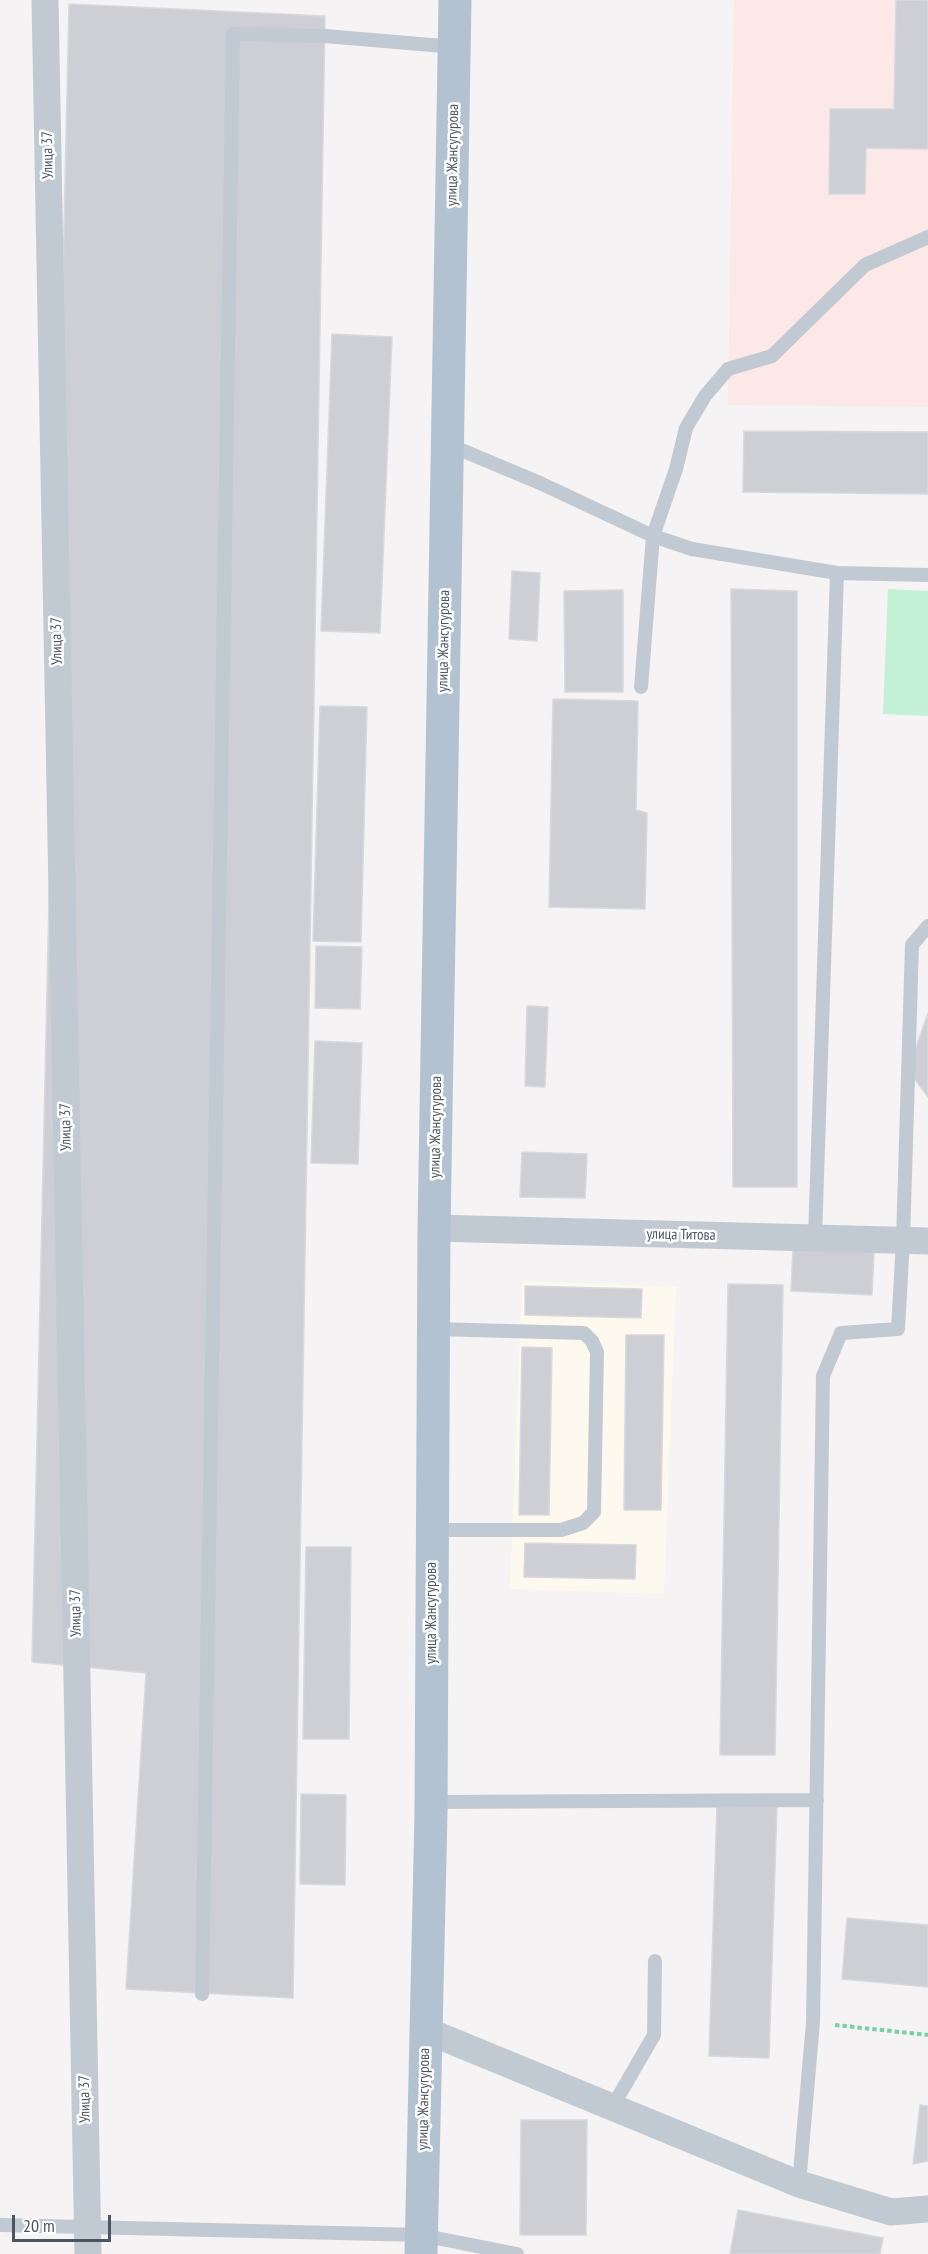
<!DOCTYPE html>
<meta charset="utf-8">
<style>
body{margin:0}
#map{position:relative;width:928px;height:2254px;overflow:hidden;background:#f5f3f3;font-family:"PT Sans Narrow",sans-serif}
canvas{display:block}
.scale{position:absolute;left:12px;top:2215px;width:99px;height:27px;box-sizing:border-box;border:3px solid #4a5661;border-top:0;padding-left:8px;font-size:18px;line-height:21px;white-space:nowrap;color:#4a5661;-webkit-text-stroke:4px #fff;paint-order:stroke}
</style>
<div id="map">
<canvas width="928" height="2254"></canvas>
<div class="scale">20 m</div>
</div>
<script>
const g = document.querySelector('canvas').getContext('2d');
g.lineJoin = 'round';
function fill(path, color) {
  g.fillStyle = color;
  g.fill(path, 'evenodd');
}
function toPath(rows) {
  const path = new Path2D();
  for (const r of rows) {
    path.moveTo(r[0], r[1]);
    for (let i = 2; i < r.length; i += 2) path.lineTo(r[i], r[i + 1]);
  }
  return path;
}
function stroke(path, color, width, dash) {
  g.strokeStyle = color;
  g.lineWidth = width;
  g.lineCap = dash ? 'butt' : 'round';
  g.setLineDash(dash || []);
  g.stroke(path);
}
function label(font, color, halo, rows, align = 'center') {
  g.font = font + ' "PT Sans Narrow",sans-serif';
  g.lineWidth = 5;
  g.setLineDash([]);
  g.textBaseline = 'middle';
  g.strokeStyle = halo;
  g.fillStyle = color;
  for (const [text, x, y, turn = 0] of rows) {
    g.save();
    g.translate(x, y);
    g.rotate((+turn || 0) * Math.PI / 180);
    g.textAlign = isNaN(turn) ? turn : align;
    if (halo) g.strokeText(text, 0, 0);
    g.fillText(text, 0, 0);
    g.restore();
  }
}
fill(toPath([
 [522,1281,676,1287,664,1594,510,1589]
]), '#fdf9ef');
fill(toPath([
 [734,0,928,0,928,407,728,405]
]), '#fce8e6');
fill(toPath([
 [888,589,928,591,928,716,883,714]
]), '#c3f1d5');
const building = toPath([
 [896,0,928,0,928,149,866,148,865,194,829,194,830,109,894,109,896,0],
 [69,4,325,16,293,1998,126,1989,146,1673,32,1662,69,4],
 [332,334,392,337,380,633,321,631,332,334],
 [744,431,928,432,928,494,743,492,744,431],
 [512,571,540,573,537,641,509,639,512,571],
 [731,589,797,591,797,1187,733,1187,731,589],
 [623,590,623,692,565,692,564,591,623,590],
 [553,699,638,701,636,810,647,813,645,909,549,907,553,699],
 [320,706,367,707,361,942,313,941,320,706],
 [316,946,362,947,360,1009,315,1008,316,946],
 [527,1006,548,1007,545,1087,525,1086,527,1006],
 [928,1013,928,1097,908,1070,928,1013],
 [315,1041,362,1043,358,1164,311,1163,315,1041],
 [522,1152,587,1154,585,1198,520,1197,522,1152],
 [793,1249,874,1253,872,1295,791,1291,793,1249],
 [728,1284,783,1285,775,1755,720,1755,728,1284],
 [525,1286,642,1289,641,1318,525,1315,525,1286],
 [626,1335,664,1335,661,1510,624,1510,626,1335],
 [522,1347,552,1348,549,1515,519,1515,522,1347],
 [525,1543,636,1545,635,1579,524,1577,525,1543],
 [306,1547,351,1547,349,1739,303,1739,306,1547],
 [301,1794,346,1795,345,1885,300,1884,301,1794],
 [717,1803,777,1805,769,2058,709,2056,717,1803],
 [847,1918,928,1925,928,1987,842,1979,847,1918],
 [920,2105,928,2106,928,2161,913,2164,920,2105],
 [521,2120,587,2120,586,2235,520,2235,521,2120],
 [738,2210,883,2238,880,2254,730,2254,738,2210]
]);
fill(building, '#cdcfd5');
stroke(building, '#d7d9de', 1.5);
stroke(toPath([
 [835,2025,928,2035]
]), '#7ad0a6', 4, [4.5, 3]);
stroke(toPath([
 [447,444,540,483,653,536,692,549,837,573,928,575],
 [641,687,653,536,676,469,686,428,705,396,728,369,772,356,865,265,928,237],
 [815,1238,837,573],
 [433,1530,561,1530,583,1523,594,1512,597,1352,592,1341,584,1333,433,1329],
 [431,1802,817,1800],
 [202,1994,233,34,325,36,455,47],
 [613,2106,654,2035,655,1961],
 [799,2184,813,2022,823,1376,841,1333,898,1329,903,1240,912,945,928,926],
 [0,2225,421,2235,517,2254]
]), '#c1cad2', 14);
stroke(toPath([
 [45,0,88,2254],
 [434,1228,928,1241],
 [425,2030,799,2184,891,2212,928,2209]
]), '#c1cad2', 27);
stroke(toPath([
 [421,2254,431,1813,434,1228,455,0]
]), '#b3c2d1', 33);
label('15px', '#4a5661', '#fff', [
 ["Улица 37",48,155,-91],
 ["улица Жансугурова",453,155,-89],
 ["Улица 37",57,641,-91],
 ["улица Жансугурова",444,641,-89],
 ["Улица 37",66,1127,-91],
 ["улица Жансугурова",436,1127,-89],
 ["улица Титова",681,1235,1],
 ["Улица 37",76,1613,-91],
 ["улица Жансугурова",432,1613,-90],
 ["Улица 37",85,2099,-91],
 ["улица Жансугурова",424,2099,-89]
]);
</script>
